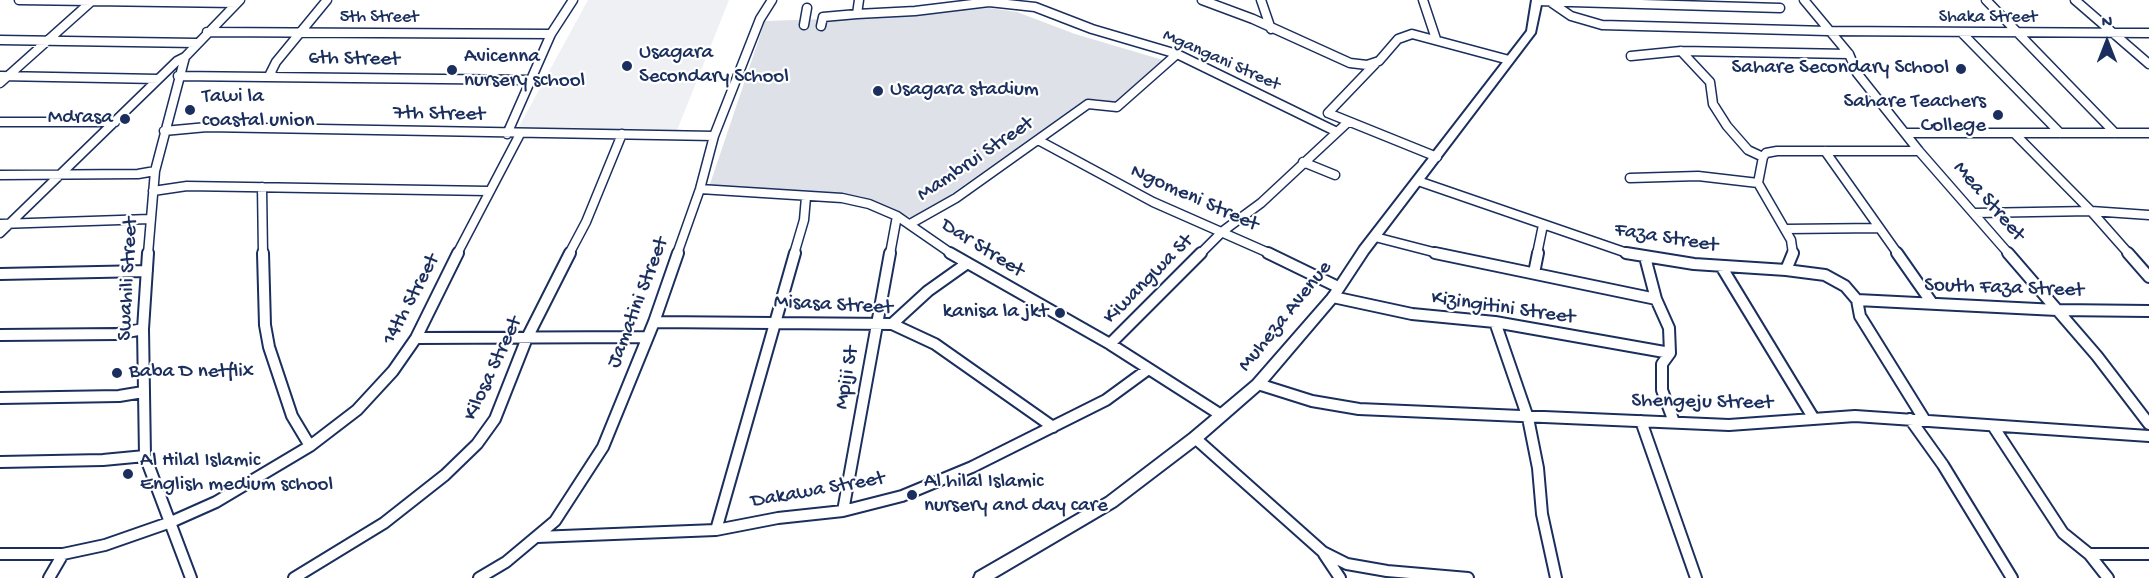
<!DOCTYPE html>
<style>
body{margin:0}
#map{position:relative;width:2149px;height:578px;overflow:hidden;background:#fff;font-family:"Gochi Hand",sans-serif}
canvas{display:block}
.north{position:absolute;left:2077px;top:12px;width:60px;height:60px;-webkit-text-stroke:4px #fff;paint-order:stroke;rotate:0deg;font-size:16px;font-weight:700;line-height:24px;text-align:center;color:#1b2f5e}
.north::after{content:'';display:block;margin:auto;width:21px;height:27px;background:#1b2f5e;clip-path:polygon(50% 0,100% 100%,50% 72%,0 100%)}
</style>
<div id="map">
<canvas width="2149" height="578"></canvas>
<div class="north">N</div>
</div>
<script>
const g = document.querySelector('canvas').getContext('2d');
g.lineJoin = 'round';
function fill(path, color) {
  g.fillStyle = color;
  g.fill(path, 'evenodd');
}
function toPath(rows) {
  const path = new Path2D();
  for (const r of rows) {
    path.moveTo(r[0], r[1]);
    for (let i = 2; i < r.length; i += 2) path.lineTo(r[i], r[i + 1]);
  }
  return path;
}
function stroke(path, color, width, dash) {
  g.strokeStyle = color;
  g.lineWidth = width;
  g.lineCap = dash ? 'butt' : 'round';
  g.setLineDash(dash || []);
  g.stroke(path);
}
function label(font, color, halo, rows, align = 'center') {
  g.font = font + ' "Gochi Hand",sans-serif';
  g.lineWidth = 4.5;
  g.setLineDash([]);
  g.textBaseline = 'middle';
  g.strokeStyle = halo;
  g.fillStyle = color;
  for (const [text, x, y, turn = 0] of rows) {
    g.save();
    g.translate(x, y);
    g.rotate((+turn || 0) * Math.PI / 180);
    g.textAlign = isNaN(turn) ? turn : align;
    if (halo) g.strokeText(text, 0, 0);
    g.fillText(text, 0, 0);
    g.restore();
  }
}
fill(toPath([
 [588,0,729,0,676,133,516,132]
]), '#eff0f4');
fill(toPath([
 [989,8,1017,12,1075,34,1163,60,1115,104,1097,99,1084,100,950,195,912,218,860,196,709,187,765,21,915,16,936,11]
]), '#dee1e7');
const minorFar1 = toPath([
 [19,0,236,3],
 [859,0,857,14,915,11,989,2,1035,7,1092,29,1177,54,1337,132],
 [1202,0,1253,19,1350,63,1367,65,1379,61,1398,39,1412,34,1509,60],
 [1261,0,1271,29],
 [1423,0,1436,39],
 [1804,0,1849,54,1857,73,1919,151,2009,254],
 [1986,0,2115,133],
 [2075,0,2149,64],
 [1537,1,1780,8],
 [1552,3,1571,16,1602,25,1828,31,2149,33],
 [804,25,807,8],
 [821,26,823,17,857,14],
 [207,32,551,34],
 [1962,33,2060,133],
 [0,40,196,43],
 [1681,51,1710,82,1713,104,1727,126,1748,150,1763,157],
 [1631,56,1681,51,1849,54],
 [1375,64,1328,113,1437,157],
 [0,76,158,79],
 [178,76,529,80],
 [275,77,270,74,276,62,327,0],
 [0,83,93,0],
 [0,122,115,122],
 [164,131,207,127,714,136],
 [1907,133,2149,133],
 [507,134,551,34,573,0],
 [2015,134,2091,211,2129,254],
 [1038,140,1153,202,1271,254],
 [1825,151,1898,254],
 [1763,157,1766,153,1777,151,1919,151],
 [1763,157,1758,183,1791,240,1793,254],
 [1303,162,1335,175],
 [0,175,138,174,155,171],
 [1630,178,1698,176,1758,183],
 [1418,181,1630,254],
 [262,187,263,254],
 [700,189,842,198,869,204,897,216,952,254],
 [153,191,187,186,488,191],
 [1975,213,2091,211,2149,215],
 [0,224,150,219],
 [910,224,956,198,1088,104,1117,107,1177,54],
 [1786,229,1879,228],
 [0,233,177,61,185,57],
 [1375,237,1441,254],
 [148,254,155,171,185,57,240,0],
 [457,254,520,134],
 [569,254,586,222,622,134],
 [677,254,700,189,714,136,760,19,772,0],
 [794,254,804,220,806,197],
 [890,254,897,216],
 [1200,254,1223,231,1261,203,1348,122],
 [1537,254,1543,225]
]);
const minor = toPath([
 [148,253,143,329,145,456,191,578],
 [263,253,265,325,269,347,292,416,310,446],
 [950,253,1110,344,1221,415],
 [1268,253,1338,287],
 [1435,253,1656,299],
 [1626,253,1694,264,1786,270,1793,253],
 [1897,253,1932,303],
 [2008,253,2097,356,2149,424],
 [2128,253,2149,277],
 [1645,257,1656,299,1669,328,1670,353,1662,364,1662,390,1674,422],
 [1721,266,1814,419],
 [1786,270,1825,275,1845,286,1857,300,1860,316,1924,419],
 [1534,273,1538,253],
 [0,274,147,271],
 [1333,297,1412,314,1495,322,1670,353],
 [1857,300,2057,310,2149,311],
 [654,322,892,324,935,344,1053,427],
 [1495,322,1528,418,1538,468,1542,514,1556,578],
 [892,324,928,291,966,264],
 [0,335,117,334,143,329],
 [416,338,647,337],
 [1110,344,1201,253],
 [1258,384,1312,401,1359,409,1729,425,1855,416,2149,436],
 [0,398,119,396,143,392],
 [1910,419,1943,465,2012,578],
 [1641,421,1696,578],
 [1993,426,2063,533,2089,554,2108,578],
 [1195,438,1323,552,1347,564,1387,571,1468,578],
 [0,462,103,460,145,456],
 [843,511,890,253],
 [716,530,795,253],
 [537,537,716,530,778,518,843,511,902,496,972,467,1106,400,1147,370],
 [0,554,63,554,105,545,171,522,216,502,310,446,357,410,393,371,416,338,458,253],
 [1324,554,1340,578],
 [2089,554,2149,554],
 [49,578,63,554],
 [294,578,384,523,445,475,477,444,495,419,527,338,570,253],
 [479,578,506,562,555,521,603,447,654,322,678,253]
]);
const tertiary = toPath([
 [1532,0,1542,0,1535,33,1368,253,1337,300,1263,387,1200,442,1116,506,994,578,974,578,976,573,1106,498,1190,434,1253,381,1329,294,1360,247,1527,31,1532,0]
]);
stroke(minorFar1, '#1b2f5e', 11);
stroke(minor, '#1b2f5e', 14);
stroke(tertiary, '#1b2f5e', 4);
stroke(minorFar1, '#fff', 8);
stroke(minor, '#fff', 10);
fill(tertiary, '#fff');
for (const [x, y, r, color] of [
 [627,66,6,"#1b2f5e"],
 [1961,69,6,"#1b2f5e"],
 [452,70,6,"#1b2f5e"],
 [878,91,6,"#1b2f5e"],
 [190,110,6,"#1b2f5e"],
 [1998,115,6,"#1b2f5e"],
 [125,119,6,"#1b2f5e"],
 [1060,313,6,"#1b2f5e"],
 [117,373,6,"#1b2f5e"],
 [128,474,6,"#1b2f5e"],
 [912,495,6,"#1b2f5e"]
]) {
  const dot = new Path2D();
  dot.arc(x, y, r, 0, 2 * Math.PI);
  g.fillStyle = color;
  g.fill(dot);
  stroke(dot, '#fff', 2);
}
label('18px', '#1b2f5e', '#fff', [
 ["5th Street",379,18],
 ["Shaka Street",1988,18],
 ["Mgangani Street",1221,61,24]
]);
label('21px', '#1b2f5e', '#fff', [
 ["Usagara",639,54],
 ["Secondary School",639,78],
 ["Avicenna",464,58],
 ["nursery school",464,82],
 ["Sahare Secondary School",1949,69,"right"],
 ["Usagara stadium",890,91],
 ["Tawi la",202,98],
 ["coastal union",202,122],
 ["Sahare Teachers",1986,103,"right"],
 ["College",1986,127,"right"],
 ["Mdrasa",113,119,"right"],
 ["kanisa la jkt",1048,313,"right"],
 ["Baba D netflix",129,373],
 ["Al Hilal Islamic",140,462],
 ["English medium school",140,486],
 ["Al hilal Islamic",924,483],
 ["nursery and day care",924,507]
], 'left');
label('21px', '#1b2f5e', '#fff', [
 ["6th Street",354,60,1],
 ["7th Street",439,115,1],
 ["Mambrui Street",976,160,-34],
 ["Ngomeni Street",1194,199,24],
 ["Mea Street",1988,202,49],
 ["Faza Street",1666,239,9],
 ["Dar Street",982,249,32],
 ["Swahili Street",129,279,-87],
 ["Kiwangwa St",1149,280,-45],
 ["South Faza Street",2004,289,2],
 ["14th Street",412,300,-62],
 ["Jamatini Street",639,303,-69],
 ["Misasa Street",833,306,3],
 ["Kizingitini Street",1503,309,8],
 ["Muheza Avenue",1286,317,-51],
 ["Kilosa Street",494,369,-65],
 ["Mpiji St",848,378,-80],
 ["Shengeju Street",1702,403,1],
 ["Dakawa Street",818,491,-10]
]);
</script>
